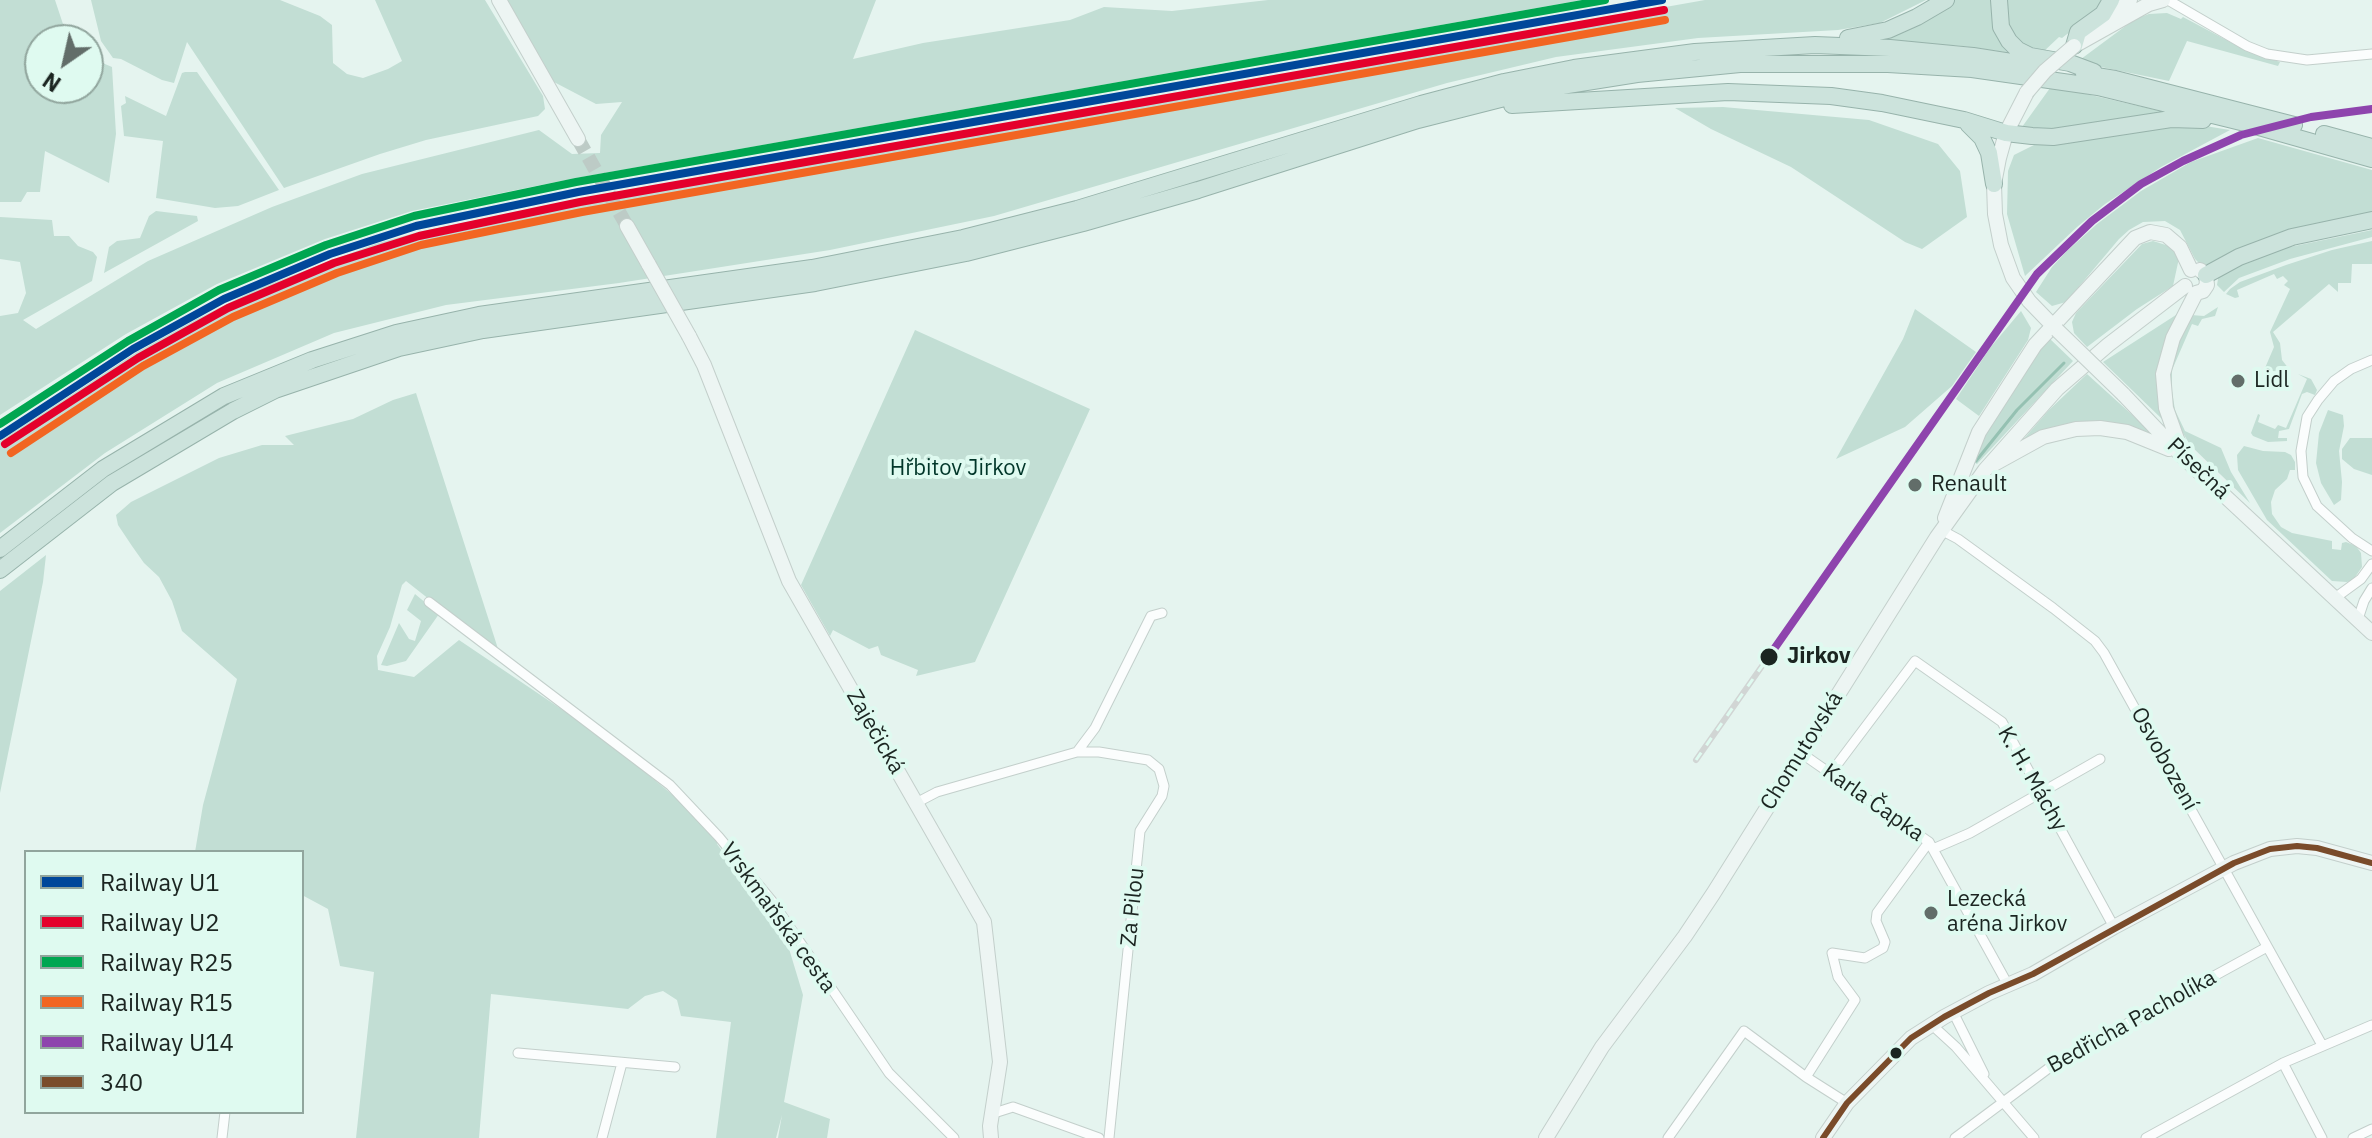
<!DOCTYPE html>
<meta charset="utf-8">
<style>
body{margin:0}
#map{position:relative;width:2372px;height:1138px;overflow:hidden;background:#e5f4ef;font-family:"IBM Plex Sans",sans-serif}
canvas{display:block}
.legend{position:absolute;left:24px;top:850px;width:280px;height:264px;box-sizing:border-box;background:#dffaf0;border:2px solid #91a59d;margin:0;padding:10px 14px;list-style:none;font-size:24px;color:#1b2521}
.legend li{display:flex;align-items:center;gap:16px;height:40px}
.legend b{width:40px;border:2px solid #91a59d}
.north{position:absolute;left:24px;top:24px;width:80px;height:80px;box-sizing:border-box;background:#dffaf0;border:2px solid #91a59d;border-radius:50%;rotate:214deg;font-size:22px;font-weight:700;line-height:32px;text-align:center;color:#1b2521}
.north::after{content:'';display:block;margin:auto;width:28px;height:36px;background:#626d69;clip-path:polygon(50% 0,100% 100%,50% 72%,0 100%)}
</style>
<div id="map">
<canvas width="2372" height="1138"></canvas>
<ul class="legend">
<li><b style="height:10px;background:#00479a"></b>Railway U1</li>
<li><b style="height:10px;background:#e4002b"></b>Railway U2</li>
<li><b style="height:10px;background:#00a651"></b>Railway R25</li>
<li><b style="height:10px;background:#f26522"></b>Railway R15</li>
<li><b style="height:10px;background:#8e44ad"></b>Railway U14</li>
<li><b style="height:10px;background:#7a4b2a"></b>340</li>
</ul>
<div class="north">N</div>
</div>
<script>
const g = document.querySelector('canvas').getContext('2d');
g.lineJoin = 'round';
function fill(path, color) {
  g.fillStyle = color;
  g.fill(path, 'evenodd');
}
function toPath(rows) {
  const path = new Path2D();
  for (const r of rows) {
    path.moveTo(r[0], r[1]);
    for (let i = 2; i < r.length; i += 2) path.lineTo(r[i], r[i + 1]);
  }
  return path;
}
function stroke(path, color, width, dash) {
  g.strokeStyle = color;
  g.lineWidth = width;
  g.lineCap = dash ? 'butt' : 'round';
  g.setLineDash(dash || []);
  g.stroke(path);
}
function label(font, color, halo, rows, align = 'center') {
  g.font = font + ' "IBM Plex Sans",sans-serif';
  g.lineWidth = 8;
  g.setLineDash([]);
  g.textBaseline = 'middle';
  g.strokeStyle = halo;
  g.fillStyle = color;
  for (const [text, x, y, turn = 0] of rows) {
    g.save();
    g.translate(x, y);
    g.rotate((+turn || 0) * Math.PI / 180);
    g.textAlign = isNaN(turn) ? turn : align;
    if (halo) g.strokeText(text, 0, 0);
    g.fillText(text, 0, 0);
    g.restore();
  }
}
fill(toPath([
 [0,0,55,0,67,36,72,40,40,40,40,88,88,88,88,54,93,59,112,67,116,134,109,183,45,151,40,192,27,192,21,202,0,202],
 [91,0,280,0,320,16,332,25,333,63,347,74,363,78,388,69,402,61,375,0,485,0,543,96,545,109,538,116,426,140,380,154,284,188,187,42,174,83,162,80,121,59,113,58,101,41],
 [506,0,876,0,853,59,923,43,1070,20,1104,7,1172,11,1268,0,1582,0,576,178,412,211,325,239,217,284,126,334,0,415,0,316,18,313,26,293,20,262,0,259,0,217,52,220,54,236,69,236,78,246,93,252,97,257,92,281,23,320,36,329,148,261,272,207,362,174,539,130,572,154,600,153,601,135,622,102,596,104,554,82],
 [1705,0,1926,0,1880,23,1838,30,1698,38,1556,57,1447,83,994,216,830,250,619,283,446,305,334,333,217,383,105,453,0,533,0,441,137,352,197,319,257,289,375,244,418,232,580,199],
 [1954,0,1992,0,2011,53,1962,46,1875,40],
 [2004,0,2104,0,2092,15,2062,38,2059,37,2041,54,2030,51,2009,31],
 [2167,13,2181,19,2183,17,2247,51,2280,62,2278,66,2187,41,2169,81,2077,62,2135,19,2149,14],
 [185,72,197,72,279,190,238,206,215,208,156,198,163,141,124,136,121,106,126,103,125,96,166,116,182,73],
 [2050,88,2082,93,2169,113,2052,131,2022,127],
 [1723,107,1869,120,1938,144,1960,171,1967,217,1922,249,1905,242,1791,167,1711,129,1675,108],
 [2193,124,2230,130,2161,167,2105,204,2077,227,2025,276,2007,214,2008,171,2014,155,2034,145],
 [2258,138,2372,170,2372,215,2210,265,2199,263,2195,259,2180,230,2165,221,2143,222,2129,230,2119,239,2066,302,2052,306,2036,292,2052,267,2067,251,2097,224,2141,191,2191,162],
 [156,211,197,216,198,221,104,273,109,247,117,241,140,238,149,216],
 [2372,230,2372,237,2290,259,2239,278,2224,292,2217,285,2219,273,2280,249],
 [2153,241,2172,247,2179,258,2173,286,2137,309,2087,347,2074,333,2072,322,2076,313,2142,244],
 [2372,241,2372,264,2352,264,2351,283,2338,283,2338,292,2329,284,2273,332,2280,343,2282,360,2289,369,2281,366,2278,373,2265,368,2274,347,2270,332,2290,289,2284,285,2288,281,2283,276,2277,279,2274,274,2237,290,2239,297,2235,298,2226,294,2230,289,2240,282,2286,265,2332,250],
 [2218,307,2215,316,2202,319,2198,326,2192,324,2172,370,2172,391,2175,410,2185,431,2221,448,2231,472,2250,503,2190,445,2173,416,2169,362,2191,315,2204,316],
 [1915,309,1976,352,1952,386,1905,427,1836,459,1903,339],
 [2021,311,2031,328,2028,340,1979,416,1956,399,1990,348],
 [2179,313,2170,335,2162,419,2103,362],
 [915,330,1090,409,975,662,916,676,918,670,881,655,878,646,869,649,833,630,830,636,801,585],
 [2049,338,2073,361,1977,464,1972,461,1976,449,2022,375],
 [2087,374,2150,431,2148,434,2128,427,2021,442,2049,410],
 [2298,374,2311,379,2317,390,2315,395,2307,392,2302,394,2289,429,2279,431,2278,438,2287,438,2287,441,2268,442,2253,436,2251,433,2258,414,2260,415,2258,422,2275,429,2278,425,2286,428,2307,379],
 [416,393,500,655,406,581,402,585,390,627,377,656,378,670,414,677,459,640,576,719,646,773,674,796,718,839,717,844,787,942,803,995,784,1102,830,1119,827,1138,778,1138,782,1115,776,1138,716,1138,731,1022,681,1016,677,1000,663,991,645,996,628,1009,491,994,479,1138,356,1138,374,972,340,966,328,909,302,895,302,852,195,852,203,805,237,679,182,631,172,601,159,577,144,563,132,546,118,525,116,515,131,502,219,458,262,445,294,445,285,436,353,419,393,400],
 [2328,410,2343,415,2344,426,2339,451,2342,482,2341,500,2334,505,2321,483,2316,463,2319,433],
 [2350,438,2372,438,2372,475,2354,469,2342,459,2342,449],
 [2244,446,2263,451,2285,452,2291,455,2295,462,2295,470,2290,470,2287,479,2275,490,2271,502,2272,514,2281,527,2292,533,2332,541,2332,549,2341,550,2342,543,2346,542,2356,546,2361,553,2362,567,2353,580,2347,582,2332,581,2267,520,2238,470,2237,455],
 [46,555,43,582,0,793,0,591],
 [415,594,439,614,406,661,387,666,381,665,399,623,409,639,415,641,421,621,407,610]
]), '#c2ded4');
stroke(toPath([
 [1976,461,2017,410,2064,363]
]), '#95c1b2', 3);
stroke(toPath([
 [578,139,627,226]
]), '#bdcbc6', 14, [14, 7]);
const street = toPath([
 [2168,0,2247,46,2267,54,2307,60,2372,54],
 [2372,360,2351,369,2334,381,2318,400,2307,417,2301,451,2303,477,2317,506,2352,538,2372,551],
 [1941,530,1958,539,2053,608,2095,641,2104,653,2322,1045],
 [2335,598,2361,579,2372,564],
 [429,602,670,785,719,837,772,901,889,1073,954,1138],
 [2358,619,2364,601,2372,588],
 [1077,752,1099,752,1148,760,1159,769,1164,786,1162,796,1140,831,1109,1138],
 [1801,753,1929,842,2008,985],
 [1830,774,1915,661,2002,722,2114,927],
 [916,803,937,792,1077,752,1095,728,1151,616,1162,613],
 [1933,849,1970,833,2100,759],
 [1953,1012,1984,1074],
 [1932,1025,1956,1047,2034,1138],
 [518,1053,675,1067],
 [2283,1063,2322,1138],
 [1806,1077,1855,1000,1838,977,1832,953,1865,958,1883,948,1885,942,1876,921,1877,913,1929,842],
 [991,1114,1013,1107,1099,1138],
 [222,1138,225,1112],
 [602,1138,622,1063],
 [1668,1138,1744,1031,1806,1077,1847,1103],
 [1955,1138,2057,1062,2267,947],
 [2146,1138,2283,1063,2372,1025],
 [2353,1138,2372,1129]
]);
const secondary = toPath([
 [499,0,578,139],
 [2112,16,2130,0],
 [2074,46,2149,4,2163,0],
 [2027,92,2006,133,1999,158,1994,184,1995,214,2001,245,2013,278,2029,301,2057,330],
 [627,226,649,265],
 [689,336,704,365,789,581,984,922,1000,1062,990,1126,991,1138],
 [2123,394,2183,457,2372,633],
 [2182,453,2166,408,2163,374,2173,338,2196,293,2203,291,2207,285,2206,275,2200,270],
 [1994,464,2043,437,2076,429,2100,428,2127,432,2169,449],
 [1945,518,1979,432,2035,345,2135,238,2150,232,2166,235,2180,247,2191,270],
 [1546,1138,1602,1047,1685,936,1713,894,1937,537,1985,470,2057,389,2108,345,2185,286],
 [1823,1138,1847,1103,1911,1038,1944,1017,1989,993,2033,974,2114,927,2234,863,2270,849,2297,846,2317,848,2372,863]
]);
const highway = toPath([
 [1999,0,2001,27,2009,41,2018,50,2030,56,2070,63,2094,72],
 [1848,38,1888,30,1917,17,1946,0],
 [2074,46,2078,32,2103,14,2111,0],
 [2084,74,2115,79,2294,125],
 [1512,105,1728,92,1831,96,1882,103,1964,120,2006,133,2032,136,2053,137,2171,119,2203,120],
 [1968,124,1982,138,1989,153,1994,184],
 [2324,134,2372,147],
 [2206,275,2239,257,2292,237,2372,220],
 [0,549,103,469,224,396,312,360,396,333,479,315,812,268,963,238,1077,209,1421,104,1504,82,1574,68,1695,52,1815,45,1890,48,1973,56,2037,66],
 [0,570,112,483,233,411,275,390,399,348,483,330,815,283,966,253,1083,223,1198,190,1418,120,1536,90,1637,74,1740,64,1888,64,1972,69,2098,87,2245,123,2372,159]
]);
stroke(street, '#c3cfcb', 11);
stroke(secondary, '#c3cfcb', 16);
stroke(highway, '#97b3ab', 18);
stroke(street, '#fbfdfd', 9);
stroke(secondary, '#edf5f3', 14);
stroke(highway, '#cce3dc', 16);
const rail = toPath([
 [1696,760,1767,659]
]);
stroke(rail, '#d1d5d4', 6);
stroke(rail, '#dffaf0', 3, [9]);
const secondaryBridge = toPath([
 [2027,92,2045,71,2074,46],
 [649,265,689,336],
 [2057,330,2123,394]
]);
stroke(secondaryBridge, '#c3cfcb', 16, []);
stroke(secondaryBridge, '#edf5f3', 14);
stroke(toPath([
 [1823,1138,1847,1103,1911,1038,1944,1017,1989,993,2033,974,2234,863,2270,849,2297,846,2317,848,2372,863]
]), '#7a4b2a', 6);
stroke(toPath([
 [0,436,133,349,224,299,330,254,416,226,578,192,1662,0]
]), '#00479a', 8);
stroke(toPath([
 [5,444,138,358,228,308,334,263,419,236,580,202,1664,10]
]), '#e4002b', 8);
stroke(toPath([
 [0,424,128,341,219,290,326,245,414,216,576,182,1605,0]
]), '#00a651', 8);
stroke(toPath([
 [11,453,143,366,233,317,337,273,421,245,582,212,1665,20]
]), '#f26522', 8);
stroke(toPath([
 [1767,659,2037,274,2092,221,2141,184,2183,161,2241,135,2311,117,2372,109]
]), '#8e44ad', 8);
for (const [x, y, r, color] of [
 [2238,381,8,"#626d69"],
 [1915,485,8,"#626d69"],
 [1769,657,10,"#1b2521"],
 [1931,913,8,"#626d69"],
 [1896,1053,7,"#1b2521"]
]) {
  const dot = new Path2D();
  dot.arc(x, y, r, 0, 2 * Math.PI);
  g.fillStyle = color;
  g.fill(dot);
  stroke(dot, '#dffaf0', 3);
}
label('22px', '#1b2521', '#dffaf0', [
 ["Lidl",2254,381],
 ["Renault",1931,485],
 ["Lezecká",1947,900],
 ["aréna Jirkov",1947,925]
], 'left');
label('22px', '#013629', '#dffaf0', [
 ["Hřbitov Jirkov",958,469]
]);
label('22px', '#1b2521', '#dffaf0', [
 ["Písečná",2198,469,44],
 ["Zaječická",875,732,60],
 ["Chomutovská",1802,751,-58],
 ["Osvobození",2164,759,61],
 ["K. H. Máchy",2032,779,60],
 ["Karla Čapka",1873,803,35],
 ["Za Pilou",1133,907,-84],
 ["Vrskmaňská cesta",778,918,54],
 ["Bedřicha Pacholíka",2132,1022,-29]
]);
label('bold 22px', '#1b2521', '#dffaf0', [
 ["Jirkov",1787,657]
], 'left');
</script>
